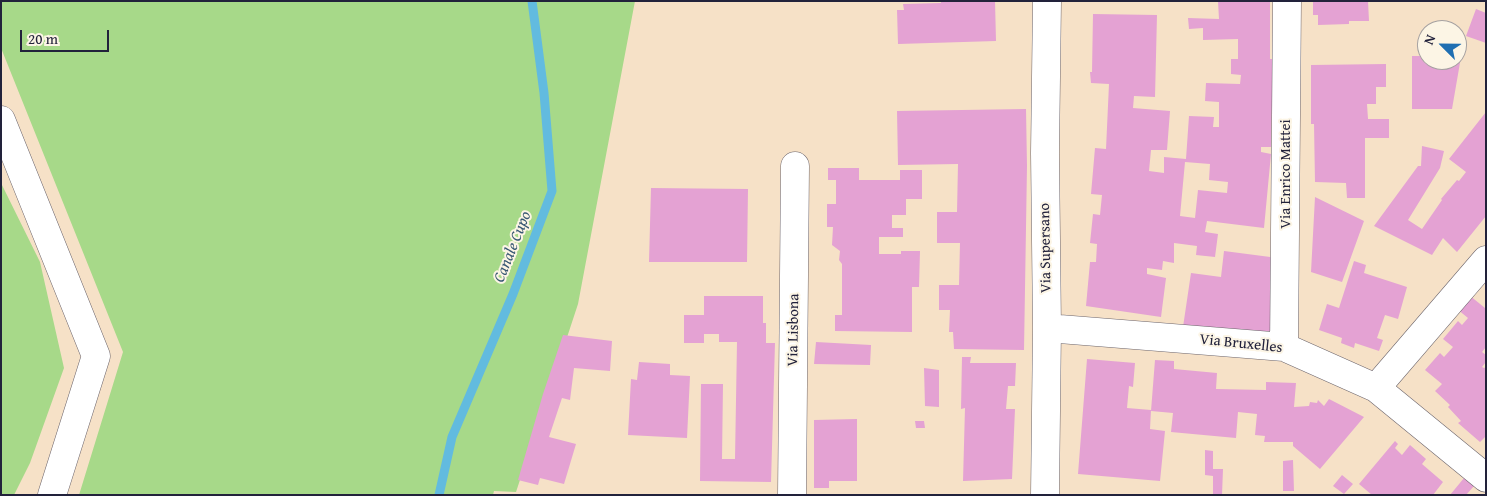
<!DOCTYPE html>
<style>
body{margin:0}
#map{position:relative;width:1487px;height:496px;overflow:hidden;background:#f6e1c7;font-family:"Gentium Book Plus",serif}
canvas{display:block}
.frame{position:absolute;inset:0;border:2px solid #22223b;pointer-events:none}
.north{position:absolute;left:1417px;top:20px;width:50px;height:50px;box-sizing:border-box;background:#fcf5e5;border:1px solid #a5a1a1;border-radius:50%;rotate:293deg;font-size:14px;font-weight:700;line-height:20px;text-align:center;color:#22223b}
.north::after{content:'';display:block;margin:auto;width:18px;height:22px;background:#1f6fb2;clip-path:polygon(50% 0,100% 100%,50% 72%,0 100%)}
.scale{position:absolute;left:20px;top:30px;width:89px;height:22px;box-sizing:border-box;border:2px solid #22223b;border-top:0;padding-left:6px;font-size:15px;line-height:18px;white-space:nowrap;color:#22223b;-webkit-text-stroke:4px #fcf5e5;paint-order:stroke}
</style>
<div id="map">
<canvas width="1487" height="496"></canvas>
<div class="frame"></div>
<div class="north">N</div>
<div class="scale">20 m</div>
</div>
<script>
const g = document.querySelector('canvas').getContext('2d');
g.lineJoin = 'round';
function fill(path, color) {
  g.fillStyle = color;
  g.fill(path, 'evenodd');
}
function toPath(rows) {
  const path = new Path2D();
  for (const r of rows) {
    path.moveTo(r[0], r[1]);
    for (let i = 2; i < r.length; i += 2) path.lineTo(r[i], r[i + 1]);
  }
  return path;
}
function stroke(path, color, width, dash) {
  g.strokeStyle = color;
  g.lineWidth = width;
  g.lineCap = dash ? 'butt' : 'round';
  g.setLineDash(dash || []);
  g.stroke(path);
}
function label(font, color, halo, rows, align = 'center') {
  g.font = font + ' "Gentium Book Plus",serif';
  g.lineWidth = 4;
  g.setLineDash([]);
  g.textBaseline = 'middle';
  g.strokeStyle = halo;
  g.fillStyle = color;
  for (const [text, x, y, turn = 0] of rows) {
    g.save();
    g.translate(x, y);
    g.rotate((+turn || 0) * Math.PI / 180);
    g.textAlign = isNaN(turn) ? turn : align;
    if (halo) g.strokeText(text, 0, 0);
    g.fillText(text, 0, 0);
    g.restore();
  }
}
fill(toPath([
 [1,1,635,1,578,304,516,492,494,491,493,495,79,495,123,352,1,48],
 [1,183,40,262,64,368,30,463,14,495,1,495]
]), '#a7d989');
stroke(toPath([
 [439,495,452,437,513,294,552,191,544,93,532,1]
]), '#62bbdf', 9);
fill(toPath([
 [941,1,995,1,996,41,898,44,897,10,904,10,903,4,941,3],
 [1218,1,1270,1,1270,59,1273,59,1271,147,1261,147,1261,152,1271,154,1264,228,1207,221,1205,232,1218,234,1215,257,1196,255,1197,246,1174,243,1174,263,1163,261,1162,270,1147,268,1147,274,1166,278,1161,317,1086,306,1090,262,1096,262,1097,244,1090,243,1093,214,1100,215,1102,195,1091,194,1095,148,1106,149,1109,84,1091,83,1090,72,1092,72,1093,14,1157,15,1155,97,1134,96,1133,108,1170,111,1167,150,1151,150,1149,171,1164,173,1164,157,1186,159,1189,116,1214,117,1213,127,1219,127,1219,102,1205,101,1206,83,1240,84,1241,75,1231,74,1231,59,1238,59,1238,39,1203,40,1203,28,1189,29,1188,18,1219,19],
 [1185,162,1210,164,1209,180,1228,182,1227,193,1198,190,1195,218,1180,216],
 [1313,1,1368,1,1369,21,1349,21,1349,24,1318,25,1318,15,1313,15],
 [1476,9,1486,13,1486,43,1466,36],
 [1412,56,1427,56,1427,60,1457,60,1457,57,1461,57,1452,109,1412,109],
 [1386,64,1386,87,1376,87,1376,104,1367,104,1368,119,1389,119,1389,138,1365,138,1365,198,1347,198,1346,183,1315,182,1314,124,1311,124,1311,65],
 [1026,109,1027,166,1024,350,954,349,953,332,949,332,950,310,939,310,939,285,959,285,960,243,937,243,937,212,957,212,958,164,898,165,897,111],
 [1486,112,1486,216,1457,252,1443,238,1432,255,1374,226,1418,166,1421,166,1422,146,1444,151,1440,168,1408,220,1422,229,1442,200,1441,199,1457,180,1459,181,1466,172,1449,159],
 [828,168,859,168,859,180,900,180,900,170,922,170,922,199,906,199,906,215,892,215,892,228,903,228,903,237,879,237,879,254,901,254,901,251,920,251,919,287,912,287,912,332,835,331,835,315,842,315,842,264,839,260,840,251,832,245,833,227,827,227,827,204,836,204,836,180,828,180],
 [651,188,748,189,747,262,649,262],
 [1315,197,1364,221,1342,282,1311,272],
 [1224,251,1278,258,1278,339,1183,327,1191,273,1221,277],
 [1354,261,1366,265,1364,273,1407,287,1398,319,1385,315,1377,338,1383,340,1379,351,1355,343,1354,348,1341,343,1342,338,1319,330,1327,304,1339,308],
 [1469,295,1485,308,1486,307,1486,347,1482,352,1486,355,1486,362,1482,367,1484,368,1486,367,1486,436,1480,442,1458,423,1461,421,1448,407,1450,405,1435,391,1442,384,1425,370,1440,353,1444,357,1453,347,1443,339,1458,321,1462,325,1468,318,1457,309],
 [704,296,763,296,763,323,766,323,766,343,775,343,771,482,700,481,701,384,723,384,722,459,735,459,737,342,719,342,719,334,704,334,704,343,684,343,684,315,704,315],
 [563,335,612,341,610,371,574,368,570,400,562,398,549,437,576,444,564,484,540,478,538,485,518,480,543,394],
 [816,342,871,345,870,365,814,364],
 [962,357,971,357,970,363,1016,363,1015,386,1008,386,1006,409,1015,409,1012,479,963,481,965,408,961,409],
 [1087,359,1135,363,1133,387,1129,386,1127,408,1151,410,1150,429,1165,431,1160,481,1078,474],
 [1155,360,1174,361,1174,369,1217,373,1216,389,1266,390,1266,382,1296,383,1294,407,1309,406,1310,402,1317,403,1318,400,1324,406,1329,399,1364,417,1320,469,1293,446,1293,442,1264,442,1265,436,1255,435,1257,414,1238,412,1236,438,1171,432,1173,413,1151,411],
 [639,362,670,364,670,375,690,376,687,438,628,435,631,379,637,380],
 [924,368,939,370,939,407,925,406],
 [857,419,857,481,829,481,829,488,814,488,814,420],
 [915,421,924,421,925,428,916,428],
 [1395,441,1398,444,1395,448,1402,455,1410,445,1426,459,1422,464,1443,482,1433,495,1372,495,1359,484],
 [1205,450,1213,451,1213,469,1223,469,1222,495,1213,495,1213,476,1205,475],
 [1293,460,1294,491,1283,491,1283,461],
 [1342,475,1353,484,1344,494,1333,486],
 [1464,478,1474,486,1466,495,1450,495]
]), '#e4a2d3');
const minor = toPath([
 [1,120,96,356,52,495],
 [1047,328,1284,347,1376,388,1486,478],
 [1284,347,1287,1],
 [1376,388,1486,260],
 [792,495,795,166],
 [1045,495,1047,328,1045,153,1047,1]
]);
stroke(minor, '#6c656c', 29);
stroke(minor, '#fff', 28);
label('15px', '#22223b', '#fcf5e5', [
 ["Via Enrico Mattei",1286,174,-90],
 ["Via Supersano",1046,248,-91],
 ["Via Lisbona",794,330,-89],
 ["Via Bruxelles",1241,344,6]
]);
label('italic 16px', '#385874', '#fcf5e5', [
 ["Canale Cupo",513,247,-68]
]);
</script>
